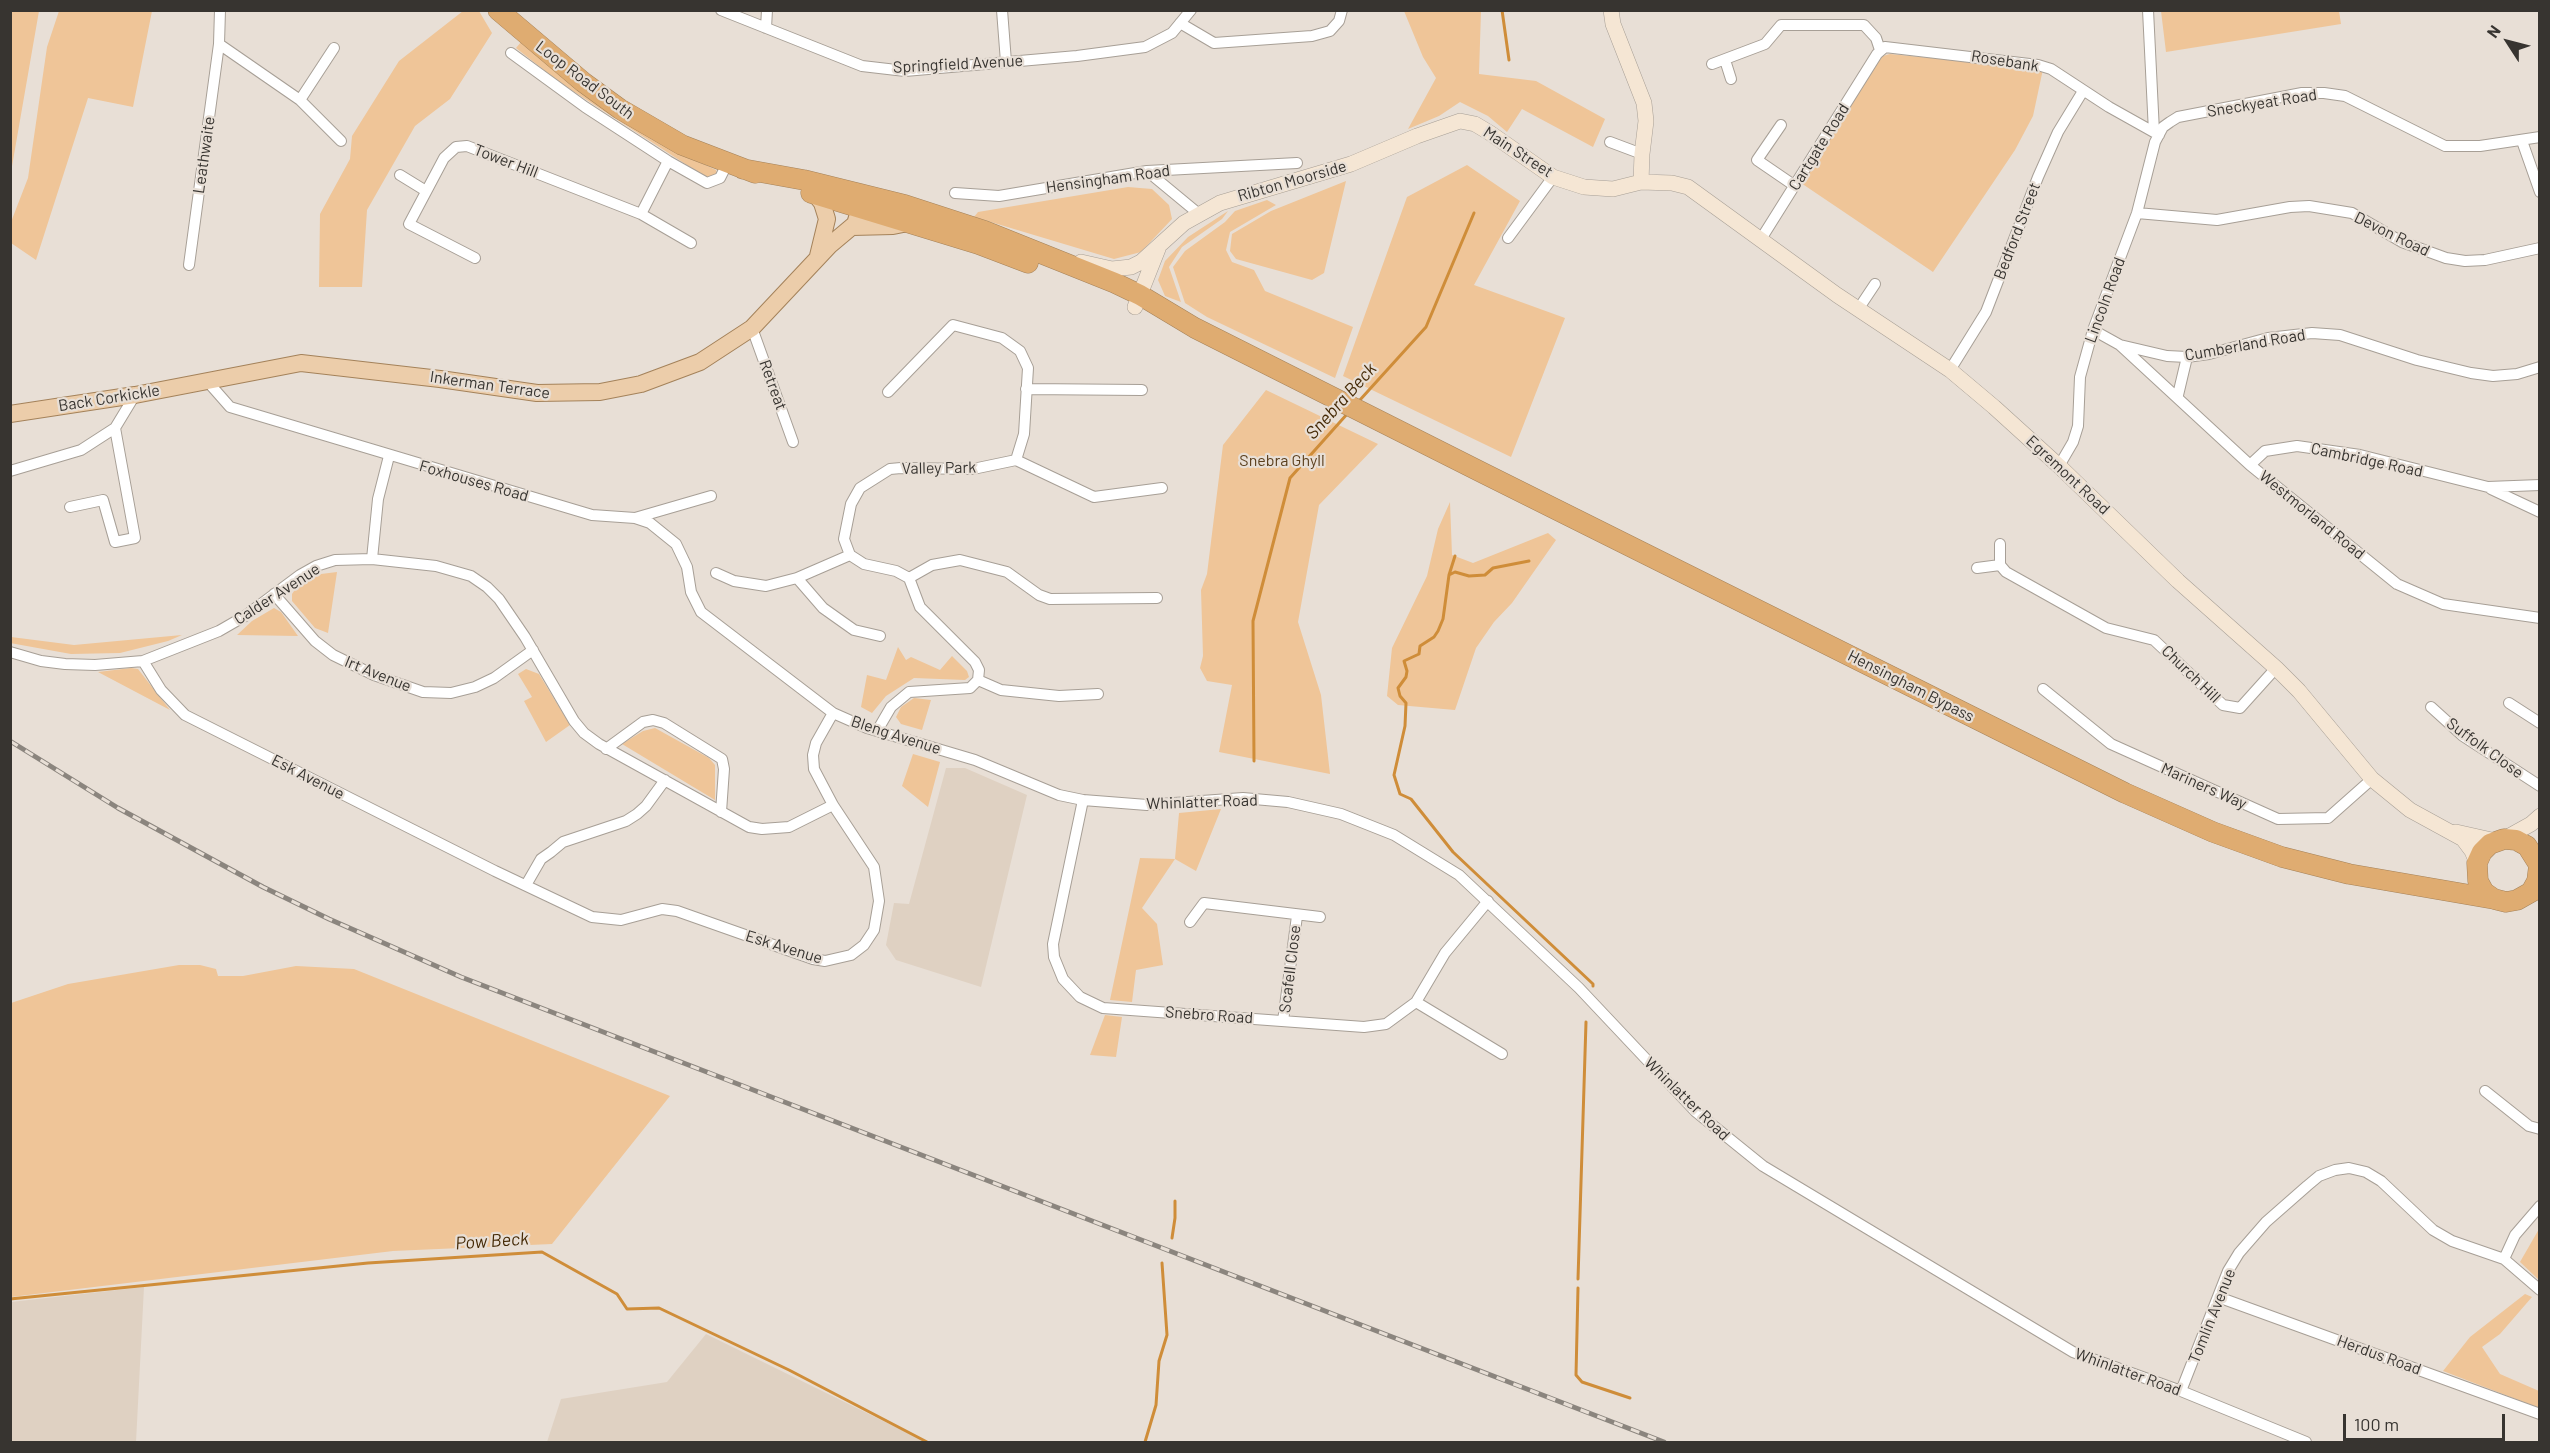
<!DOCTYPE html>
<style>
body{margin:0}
#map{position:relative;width:2550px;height:1453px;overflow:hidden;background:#e8dfd6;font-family:Barlow,sans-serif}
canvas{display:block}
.frame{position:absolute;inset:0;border:12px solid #373430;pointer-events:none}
.north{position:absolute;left:2478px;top:12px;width:60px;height:60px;-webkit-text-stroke:4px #e8dfd6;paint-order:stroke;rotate:306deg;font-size:16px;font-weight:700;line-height:24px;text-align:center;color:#373430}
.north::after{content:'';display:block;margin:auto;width:21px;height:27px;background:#373430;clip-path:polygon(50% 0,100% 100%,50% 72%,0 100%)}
.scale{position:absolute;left:2343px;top:1414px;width:162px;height:27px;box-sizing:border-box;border:3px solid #373430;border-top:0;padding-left:8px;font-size:18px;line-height:21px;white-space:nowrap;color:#373430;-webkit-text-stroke:4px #e8dfd6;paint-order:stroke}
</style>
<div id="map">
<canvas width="2550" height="1453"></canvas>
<div class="frame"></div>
<div class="north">N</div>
<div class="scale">100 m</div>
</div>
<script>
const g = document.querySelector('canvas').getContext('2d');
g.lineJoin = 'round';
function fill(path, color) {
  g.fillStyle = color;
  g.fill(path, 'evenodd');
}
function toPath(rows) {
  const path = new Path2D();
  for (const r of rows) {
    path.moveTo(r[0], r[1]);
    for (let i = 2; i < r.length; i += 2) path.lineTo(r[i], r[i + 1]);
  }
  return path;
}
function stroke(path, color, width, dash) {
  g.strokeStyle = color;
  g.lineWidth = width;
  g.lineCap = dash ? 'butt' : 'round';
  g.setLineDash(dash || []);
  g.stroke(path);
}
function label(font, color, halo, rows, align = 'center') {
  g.font = font + ' Barlow,sans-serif';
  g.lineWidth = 4.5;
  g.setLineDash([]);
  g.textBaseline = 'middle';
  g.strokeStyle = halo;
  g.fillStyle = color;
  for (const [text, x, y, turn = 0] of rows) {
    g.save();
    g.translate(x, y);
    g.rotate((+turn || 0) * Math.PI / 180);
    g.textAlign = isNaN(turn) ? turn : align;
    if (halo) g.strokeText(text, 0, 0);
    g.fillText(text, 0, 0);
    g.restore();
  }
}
fill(toPath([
 [946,768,965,768,1027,795,981,987,896,960,886,945,894,903,909,904],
 [144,1287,136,1442,11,1442,11,1302],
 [706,1334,926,1442,547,1442,561,1399,667,1382]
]), '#dfd1c2');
fill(toPath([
 [11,10,39,11,11,172,10,11],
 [59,11,152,11,133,107,88,98,36,260,11,243,11,222,28,178,47,47],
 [463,11,479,11,492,33,450,99,415,126,367,210,362,287,319,287,320,214,350,159,352,136,399,61],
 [1404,11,1481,11,1479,74,1536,81,1605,119,1593,147,1522,109,1507,132,1488,116,1460,102,1439,116,1408,129,1436,78,1423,57],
 [2161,11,2339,11,2341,24,2166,52],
 [521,42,556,72,651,139,716,170,717,174,710,180,559,82,516,48],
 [1890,54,2043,69,2033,116,2015,150,1933,272,1801,183,1878,62,1883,56],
 [1467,165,1520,201,1474,285,1565,318,1511,457,1343,376,1407,197],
 [1346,181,1324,273,1312,280,1236,259,1230,251,1232,234,1271,211],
 [1128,187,1152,189,1169,205,1172,219,1141,252,1114,259,974,217,978,212],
 [1267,200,1276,205,1230,232,1226,250,1232,262,1254,270,1265,291,1353,327,1335,378,1207,317,1185,303,1173,267,1185,251,1225,222,1235,211],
 [1228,211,1222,219,1182,247,1169,267,1181,302,1165,296,1158,280,1165,261,1188,237],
 [1266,390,1378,444,1319,505,1298,622,1321,695,1330,774,1219,752,1232,685,1207,681,1200,668,1203,656,1201,590,1207,574,1223,445],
 [1450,502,1452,555,1473,563,1548,533,1556,540,1512,603,1494,622,1476,648,1455,710,1398,705,1387,696,1392,648,1427,576,1438,529],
 [337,572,328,633,315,628,292,601,292,594,299,584,321,574],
 [274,608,281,612,298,636,237,635,252,621],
 [182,635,168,641,120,653,71,654,10,643,11,637,74,645],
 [898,647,906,660,911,657,940,670,952,656,967,671,969,677,965,680,914,678,886,696,872,713,861,707,867,675,886,680],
 [131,668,138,669,170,710,98,672],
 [526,669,539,674,570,725,546,742,524,701,532,697,518,674],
 [914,698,931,700,922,730,901,724,896,717,901,707],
 [655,728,709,758,715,765,715,800,622,744,643,731],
 [913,754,940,762,928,807,902,786],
 [1221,809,1196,871,1175,859,1142,908,1157,924,1163,965,1136,970,1132,1002,1110,1000,1140,858,1175,859,1179,813],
 [179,965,200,965,216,969,218,976,243,976,296,966,354,969,670,1096,552,1244,393,1251,11,1297,11,1003,68,984],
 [1105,1015,1122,1017,1116,1057,1090,1055],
 [2539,1229,2539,1280,2520,1262],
 [2525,1294,2532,1297,2500,1334,2482,1347,2500,1374,2539,1391,2539,1408,2443,1371,2470,1337]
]), '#efc598');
stroke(toPath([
 [1502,10,1509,60],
 [1359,401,1426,327,1474,213],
 [1455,556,1449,575,1443,619,1438,631,1434,637,1420,646,1419,654,1404,661,1407,671,1406,677,1398,688,1400,696,1406,703,1405,726,1394,775,1400,794,1411,799,1453,852,1593,984,1593,986],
 [1449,575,1455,572,1469,576,1485,575,1493,568,1529,561],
 [1254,761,1253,621,1290,478,1348,413],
 [1172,1238,1175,1218,1175,1201],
 [1578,1279,1586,1022],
 [1578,1288,1576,1375,1582,1382,1630,1398],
 [10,1299,368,1263,542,1252,617,1294,627,1309,659,1308,789,1370,927,1442],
 [1145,1442,1156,1405,1159,1361,1167,1335,1162,1263]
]), '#cf8d39', 3);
const street = toPath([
 [721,10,862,66,905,71,1077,56,1145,47,1172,33,1191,10],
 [1002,10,1006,62],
 [2148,10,2154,132],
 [1180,23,1214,43,1312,36,1330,31,1339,21,1342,10],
 [766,28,767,10],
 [219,44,300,100,341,141],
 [1725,60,1731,79],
 [1712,64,1765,44,1781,25,1864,25,1876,38,1880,50],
 [300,100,334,48],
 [1781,125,1757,160,1795,186],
 [2522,141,2540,192],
 [1610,142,1642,154],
 [668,161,707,183,720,178,727,164],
 [1147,171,1199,214],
 [400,175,426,191],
 [955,193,999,196,1147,171,1297,163],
 [2137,213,2217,220,2290,207,2309,206,2352,213,2402,242,2446,258,2465,261,2485,260,2540,248],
 [641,214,691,243],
 [1508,238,1553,177],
 [1761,239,1877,54,1885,47,2038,65,2051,69,2109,107,2159,135],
 [475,258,409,224,444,158,456,147,467,146,641,214,668,161,585,107,511,53],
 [189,265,219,44,220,10],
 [1859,308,1875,284],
 [752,328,793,442],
 [2093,330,2120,345,2167,356,2187,357,2209,354,2268,338,2312,333,2340,335,2417,360,2471,373,2493,376,2517,374,2540,367],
 [2120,345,2250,465,2397,584,2443,604,2540,618],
 [1950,370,1986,312,2038,177,2058,132,2083,91],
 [208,382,230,407,592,515,635,518,650,523,676,544,687,567,691,592,701,612,833,713,867,728,975,760,1059,795,1083,800,1147,805,1243,798,1288,802,1341,814,1394,835,1459,875,1579,988,1695,1111,1763,1166,2073,1352,2181,1391,2306,1442],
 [1026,389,1142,390],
 [2178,395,2187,357],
 [1016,460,1094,497,1162,488],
 [2250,465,2265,451,2297,446,2360,455,2488,487,2540,485],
 [2059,466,2073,442,2078,426,2080,377,2093,330,2137,213,2155,142,2163,127,2170,122,2178,117,2302,93,2324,93,2345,96,2445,146,2480,146,2540,137],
 [10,471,81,450,115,428,135,395],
 [2491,489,2540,512],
 [70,507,103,500,115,542,135,538,115,428],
 [635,518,711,496],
 [2000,544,2000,565,2006,572,2106,628,2154,640,2223,705,2240,708,2276,668],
 [372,559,378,499,389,456],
 [1977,568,2000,565],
 [716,573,734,581,766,586,797,578,850,555],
 [797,578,823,608,854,630,880,636],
 [909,578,932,565,960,560,1007,572,1039,595,1050,599,1157,598],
 [274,594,315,641,333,655,374,675,423,692,451,693,475,687,494,678,533,650],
 [10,652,41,661,65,664,95,665,143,661,219,631,245,616,300,575,316,566,335,560,372,559,436,566,471,576,487,587,499,599,525,637,574,721,584,733,599,744,749,827,762,829,789,827,833,805],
 [143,661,161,690,185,715,495,871,592,917,621,920,662,909,677,911,813,959,825,961,851,955,864,945,874,930,879,901,874,867,833,805,814,769,813,755,816,743,833,713],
 [978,680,1001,690,1059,696,1098,694],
 [2043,689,2111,744,2278,819,2328,818,2372,779],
 [2509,703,2540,723],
 [2431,707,2463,736,2540,786],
 [877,731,891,707,909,692,970,688,978,680,979,670,975,662,920,607,909,578,896,571,864,564,850,555,844,539,851,504,860,488,890,469,901,468,973,469,1016,460,1024,434,1028,368,1020,351,1002,338,953,325,888,392],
 [606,749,643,722,653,720,664,723,722,759,724,769,721,812],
 [1083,800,1053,944,1054,957,1063,979,1080,997,1103,1008,1364,1027,1386,1024,1416,1002,1445,953,1488,901],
 [526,885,541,859,551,852,563,842,626,821,637,814,646,806,665,780],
 [1190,922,1204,903,1320,917],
 [1416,1002,1502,1054],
 [1283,1021,1297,916],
 [2485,1091,2529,1126,2540,1129],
 [2504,1259,2515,1235,2540,1206],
 [2218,1297,2540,1414],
 [2181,1391,2228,1271,2239,1253,2266,1222,2307,1186,2319,1176,2335,1170,2349,1168,2366,1172,2381,1181,2433,1230,2452,1241,2504,1259,2540,1290]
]);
const secondary = toPath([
 [1611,10,1613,24,1644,103,1646,121,1642,154,1641,182],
 [1081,262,1112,269,1131,267,1141,262,1184,223,1220,203,1351,164,1417,136,1460,121,1475,124,1490,133,1553,177,1584,187,1613,189,1641,182,1672,183,1688,187,1837,295,1950,370,1994,407,2059,466,2178,581,2276,668,2299,691,2372,779,2410,810,2463,839,2472,851,2477,863],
 [1135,307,1158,249],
 [2456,832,2496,841],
 [2504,839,2531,824,2540,816]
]);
const primary = toPath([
 [815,194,822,203,827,219,818,256],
 [852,227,893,226,908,223],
 [10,414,135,395,301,363,440,379,537,393,600,392,641,384,700,362,752,328,830,245,855,224,859,211,851,197]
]);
const highway = toPath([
 [498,10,583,82,620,109,682,145,755,173],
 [743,169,804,180,905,205,985,231,1115,283,1140,295,1195,328,1483,473,2125,793,2213,832,2282,857,2349,874,2494,899],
 [811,193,978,244,1028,263],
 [2532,890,2537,881,2539,865,2527,846,2516,840,2504,839,2490,844,2482,852,2477,863,2478,881,2484,892,2494,899,2506,902,2517,900,2540,887]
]);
stroke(street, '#a79f96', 12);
stroke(secondary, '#a79f96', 16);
stroke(primary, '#a4825a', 18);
stroke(highway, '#a4825a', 21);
stroke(street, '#fff', 10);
stroke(secondary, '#f5e6d4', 15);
stroke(primary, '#eccdaa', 16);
stroke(highway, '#dfac71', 20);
const rail = toPath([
 [10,741,118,808,263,887,329,919,461,977,1664,1442]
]);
stroke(rail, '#8b857e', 5);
stroke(rail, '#e8dfd6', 3, [9]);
label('16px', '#373430', '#e8dfd6', [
 ["Rosebank",2005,61,9],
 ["Springfield Avenue",958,64,-3],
 ["Loop Road South",585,80,37],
 ["Sneckyeat Road",2262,103,-9],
 ["Cartgate Road",1819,147,-58],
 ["Main Street",1518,152,33],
 ["Leathwaite",204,155,-82],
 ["Tower Hill",506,161,21],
 ["Hensingham Road",1108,179,-8],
 ["Ribton Moorside",1292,181,-16],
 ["Bedford Street",2017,231,-69],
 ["Devon Road",2392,234,26],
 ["Lincoln Road",2105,300,-70],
 ["Cumberland Road",2245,345,-10],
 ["Inkerman Terrace",490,385,8],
 ["Retreat",773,385,70],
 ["Back Corkickle",109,398,-9],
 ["Cambridge Road",2367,460,12],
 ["Valley Park",939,468,-1],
 ["Egremont Road",2068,475,43],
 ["Foxhouses Road",474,481,16],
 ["Westmorland Road",2312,515,39],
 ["Calder Avenue",277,594,-33],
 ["Irt Avenue",378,674,22],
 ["Church Hill",2191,674,44],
 ["Hensingham Bypass",1911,686,27],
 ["Bleng Avenue",896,735,18],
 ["Suffolk Close",2485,748,36],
 ["Esk Avenue",308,777,27],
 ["Mariners Way",2204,786,24],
 ["Whinlatter Road",1202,802,-2],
 ["Esk Avenue",784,947,17],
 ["Scafell Close",1290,969,-83],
 ["Snebro Road",1209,1015,4],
 ["Whinlatter Road",1687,1099,44],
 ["Tomlin Avenue",2212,1316,-68],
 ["Herdus Road",2379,1355,20],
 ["Whinlatter Road",2128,1372,20]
]);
label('16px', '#5a3e1c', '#e8dfd6', [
 ["Snebra Ghyll",1282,461]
]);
label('italic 18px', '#442905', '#e8dfd6', [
 ["Snebra Beck",1341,401,-48],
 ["Pow Beck",492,1241,-4]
]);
</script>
